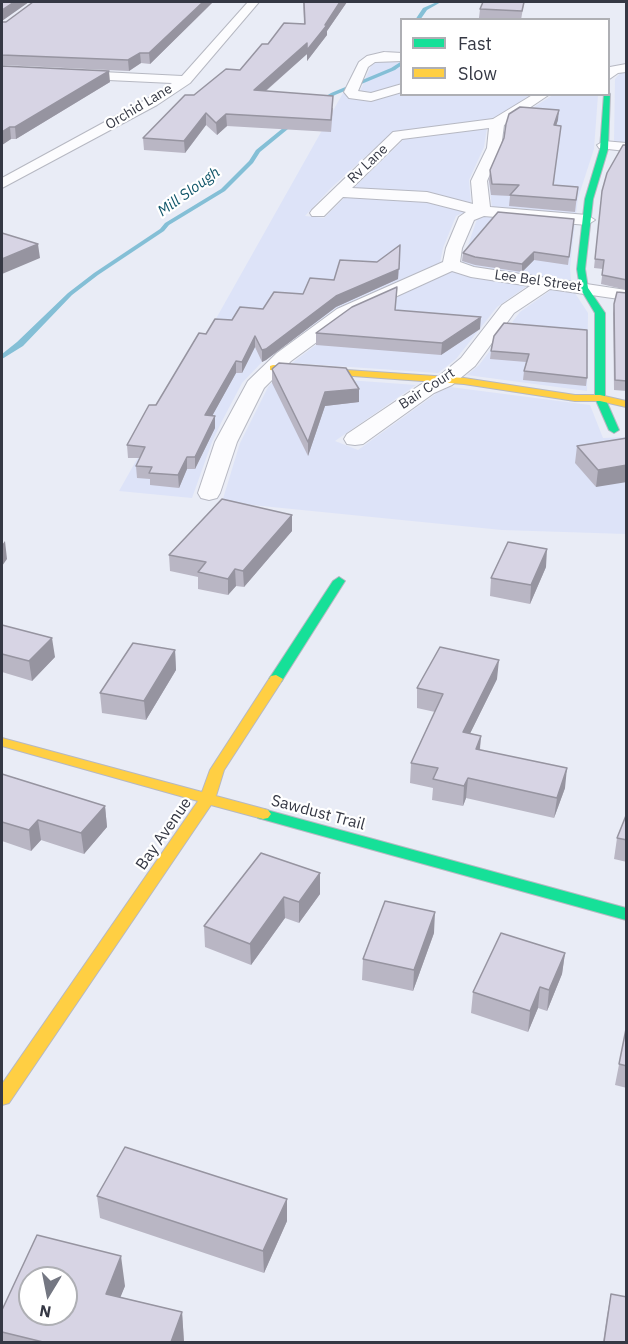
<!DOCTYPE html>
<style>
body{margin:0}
#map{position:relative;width:628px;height:1344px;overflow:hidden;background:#e9ecf6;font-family:"IBM Plex Sans",sans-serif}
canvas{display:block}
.frame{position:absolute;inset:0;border:3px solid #353844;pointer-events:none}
.legend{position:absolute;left:400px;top:18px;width:210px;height:78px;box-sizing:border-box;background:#fff;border:2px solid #aeafb4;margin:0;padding:8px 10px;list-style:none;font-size:18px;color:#353844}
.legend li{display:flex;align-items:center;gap:12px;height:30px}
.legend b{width:30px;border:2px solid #aeafb4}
.north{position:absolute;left:18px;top:1266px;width:60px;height:60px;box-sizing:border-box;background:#fff;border:2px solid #aeafb4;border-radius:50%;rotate:190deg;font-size:16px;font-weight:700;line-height:24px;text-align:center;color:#353844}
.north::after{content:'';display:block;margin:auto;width:21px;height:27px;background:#747782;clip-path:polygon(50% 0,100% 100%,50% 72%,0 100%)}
</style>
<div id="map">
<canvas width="628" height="1344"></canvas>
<div class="frame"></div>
<ul class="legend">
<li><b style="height:8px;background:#16e098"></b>Fast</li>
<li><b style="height:8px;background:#ffcf43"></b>Slow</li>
</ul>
<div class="north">N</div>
</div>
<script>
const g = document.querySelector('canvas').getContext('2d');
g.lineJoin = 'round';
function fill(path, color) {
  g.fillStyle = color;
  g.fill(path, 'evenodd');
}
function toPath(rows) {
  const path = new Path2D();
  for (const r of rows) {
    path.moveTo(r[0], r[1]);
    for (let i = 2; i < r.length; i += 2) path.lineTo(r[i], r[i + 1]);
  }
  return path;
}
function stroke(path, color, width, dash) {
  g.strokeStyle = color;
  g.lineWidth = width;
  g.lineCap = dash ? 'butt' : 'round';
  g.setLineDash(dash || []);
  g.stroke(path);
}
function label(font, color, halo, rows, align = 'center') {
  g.font = font + ' "IBM Plex Sans",sans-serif';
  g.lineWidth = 4.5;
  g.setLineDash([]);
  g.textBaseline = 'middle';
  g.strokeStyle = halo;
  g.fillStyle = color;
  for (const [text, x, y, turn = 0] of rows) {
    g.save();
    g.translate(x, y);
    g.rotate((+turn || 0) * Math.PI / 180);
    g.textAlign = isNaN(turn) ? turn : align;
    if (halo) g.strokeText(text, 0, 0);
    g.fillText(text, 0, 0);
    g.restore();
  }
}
fill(toPath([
 [401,59,401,83,375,93,360,91,371,66,378,60],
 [626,71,626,144,614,143,615,79,621,72],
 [401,92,402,94,534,95,491,121,390,134,331,188,305,216,324,218,346,196,423,201,465,212,456,216,443,248,440,263,334,310,263,361,242,383,221,423,212,442,192,498,119,491,343,93,349,97,375,100],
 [553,95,598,95,594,149,578,198,576,215,492,208,489,182,503,148,507,124],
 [487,128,484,147,469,180,471,204,353,189,406,137],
 [486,216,575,223,570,268,571,281,476,267,462,263,477,219],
 [452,271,527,286,497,307,456,359,438,373,292,363,354,316],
 [551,290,575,293,588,313,587,391,467,375,479,365,520,312],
 [279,375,416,385,335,441,358,450,437,393,450,387,590,405,603,438,626,437,626,534,502,530,222,502,240,443,268,387]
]), '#dde3f8');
fill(toPath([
 [437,2,441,2,427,10,420,20,415,20,423,8,437,2],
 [402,61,402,65,395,70,335,95,320,104,315,103,331,93,391,68,402,61],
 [294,119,299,120,260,152,253,163,225,191,169,225,164,231,98,275,72,295,23,346,2,359,2,354,17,342,68,293,94,273,160,229,165,223,221,189,249,161,256,150,294,119]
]), '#84bfd6');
const street = toPath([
 [248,2,259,2,190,83,157,105,2,188,2,178,147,99,172,83,2,75,2,67,182,76,248,2],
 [384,52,402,53,402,61,375,62,368,67,358,91,371,93,402,84,402,92,371,101,349,98,344,92,359,62,367,56,384,52],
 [626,64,626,72,618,73,608,80,610,67,626,64],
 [534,94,550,94,504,125,501,148,487,181,490,207,587,215,595,220,587,225,484,216,474,220,462,248,460,262,474,267,626,290,626,300,550,289,514,313,475,366,452,385,434,393,363,444,355,445,347,444,344,439,347,434,420,385,438,377,461,358,502,305,530,286,471,277,452,271,351,317,291,361,264,388,237,442,220,493,217,498,209,500,201,498,198,493,215,442,248,381,277,353,337,309,443,262,446,248,459,217,466,212,427,202,343,197,324,216,312,216,310,213,312,210,393,132,493,119,534,94],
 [489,128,487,148,471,181,473,204,427,192,352,188,402,139,489,128],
 [604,141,626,143,626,151,599,148,597,145,604,141]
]);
const fast = toPath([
 [608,92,610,94,608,149,593,199,585,269,588,288,605,313,605,398,619,430,614,433,609,430,595,398,595,313,580,288,577,269,585,199,600,149,604,94,608,94,608,92],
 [339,577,345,581,283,679,281,682,271,682,269,679,333,581,339,577],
 [263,809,626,908,626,920,258,818,255,814,258,810,263,809]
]);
const slow = toPath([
 [273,365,464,378,575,395,600,395,626,401,626,407,600,401,575,401,464,384,270,370,270,366,273,365],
 [276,675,283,679,224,770,216,796,268,810,271,814,268,818,263,819,211,805,9,1103,2,1105,2,1084,198,801,2,746,2,738,202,792,210,770,271,676,276,675]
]);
stroke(street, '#b6b8c2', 2);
stroke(fast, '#b6b8c2', 2);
stroke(slow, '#b6b8c2', 2);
fill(street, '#fcfcfe');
fill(fast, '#16e098');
fill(slow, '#ffcf43');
fill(toPath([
 [213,2,150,64,141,63,129,71,2,65,2,22],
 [303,2,347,2,327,31,327,35,307,61,307,54,266,91,333,108,331,132,227,126,217,135,206,125,185,153,144,150,143,138,194,95,240,70,268,44,304,24],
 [483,2,524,2,521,20,479,18,480,9],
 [2,66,110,82,16,139,11,139,2,145],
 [558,120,556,125,554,185,578,187,575,212,509,206,510,196,491,195,489,181,490,170],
 [627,145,627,290,601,284,603,269,594,268,602,191],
 [574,219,568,265,534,260,522,272,475,265,462,261,463,253],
 [400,245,398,279,336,307,266,360,262,362,255,347,242,373,236,373,212,416,215,428,195,469,187,469,179,488,150,485,150,479,137,478,136,466,140,458,128,458,127,445,206,334,232,320,303,294,334,280,377,262],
 [627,293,627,391,614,390,613,313,614,304],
 [396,310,480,329,441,355,316,345,316,333],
 [494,336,587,378,586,386,523,380,524,371,526,362,490,359,491,351],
 [272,369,359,402,325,406,308,456,272,383],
 [627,438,596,487,575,463,577,446],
 [292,515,292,531,244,587,236,586,228,595,198,589,198,577,170,571,169,555],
 [546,567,530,604,490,596,491,578],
 [2,625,55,657,32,681,2,672],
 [175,650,176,670,146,720,102,713,100,693],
 [497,679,470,733,481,736,480,750,565,788,554,818,466,798,463,806,432,800,433,788,410,783,411,763,435,712,417,708,417,688],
 [2,774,105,806,107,827,84,854,41,840,31,851,2,841],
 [627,813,627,862,614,859,617,838],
 [320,873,320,894,299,923,285,918,251,965,205,947,204,926],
 [434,933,413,991,362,980,363,959],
 [565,953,562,974,547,1011,538,1008,528,1032,471,1013,473,992],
 [627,1024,627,1088,615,1085],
 [97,1196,287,1221,264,1273,100,1218],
 [125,1286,120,1297,182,1312,184,1342,2,1342,2,1310],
 [611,1294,627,1342,603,1342,607,1315]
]), '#b9b6c4');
fill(toPath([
 [14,2,29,2,2,21,2,10],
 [203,2,213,2,150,64,149,53],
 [340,2,347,2,327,31,327,35,307,61,307,50],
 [307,43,307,54,254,101,254,90],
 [140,53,141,63,129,71,128,60],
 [109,71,110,82,16,139,15,127],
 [559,110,558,120,553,135,554,125],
 [206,113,206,125,185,153,184,141],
 [226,114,227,126,217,135,216,123],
 [10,127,11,139,2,145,2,132],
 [38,244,40,258,2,274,2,259],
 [400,245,398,279,336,307,266,360,262,362,262,350],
 [534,252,534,260,522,272,522,264],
 [481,317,480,329,441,355,442,343],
 [255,336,255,347,242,373,242,362],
 [236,361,236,373,206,427,205,415],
 [359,389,359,402,325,406,308,456,308,442,325,392],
 [215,416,215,428,195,469,195,457],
 [187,457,187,469,179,488,178,475],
 [627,465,627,482,596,487,598,470],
 [292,515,292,531,244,587,243,571],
 [5,541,7,559,2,566,2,545],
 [547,549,546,567,530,604,531,585],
 [235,569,236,586,228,595,228,579],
 [52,638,55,657,32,681,29,661],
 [175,650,176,670,146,720,144,701],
 [499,660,497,679,461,752,463,732],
 [481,736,479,756,476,749],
 [567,768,565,788,554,818,557,798],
 [468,778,466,798,463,806,464,786],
 [105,806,107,827,84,854,81,833],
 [38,820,41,840,31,851,29,830],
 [320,873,320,894,299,923,299,902],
 [284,897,285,918,251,965,250,944],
 [435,912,434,933,413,991,414,970],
 [565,953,562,974,547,1011,549,990],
 [540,987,538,1008,528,1032,530,1011],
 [287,1199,287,1221,264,1273,263,1251],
 [121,1256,125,1286,110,1323,106,1294],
 [182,1312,184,1342,171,1342]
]), '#9694a0');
const building = toPath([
 [2,2,14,2,2,10,2,2],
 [33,2,203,2,149,53,140,53,128,60,2,55,2,22,6,22,33,2],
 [304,2,340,2,325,25,327,25,307,50,307,43,254,90,333,96,331,120,226,114,216,123,206,113,184,141,143,138,185,95,194,95,226,69,240,70,262,44,268,44,284,23,305,24,304,2],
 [483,2,524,2,522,11,480,9,483,2],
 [2,66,109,71,15,127,10,127,2,132,2,66],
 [520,107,559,110,554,125,561,126,553,185,578,187,576,200,510,195,519,185,492,184,490,170,504,138,506,124,509,114,520,107],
 [623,145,627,145,627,280,602,275,604,260,595,259,602,191,607,173,623,145],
 [498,212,574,219,569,257,534,252,522,264,475,257,463,253,498,212],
 [2,233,38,244,2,259,2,233],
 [400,245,399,269,336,296,266,349,262,350,255,336,242,362,236,361,205,415,215,416,195,457,187,457,178,475,149,473,152,467,136,466,145,447,127,445,149,405,156,405,199,333,206,334,215,319,232,320,240,307,263,309,274,292,303,294,310,278,334,280,340,260,377,262,400,245],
 [397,287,395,310,481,317,442,343,316,333,352,307,397,287],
 [617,292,627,293,627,381,615,380,614,304,617,292],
 [504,323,587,330,587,378,524,371,529,354,491,351,494,336,504,323],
 [279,363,346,368,359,389,325,392,308,442,272,369,279,363],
 [627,438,627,465,598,470,577,446,627,438],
 [222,499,292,515,243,571,235,569,228,579,198,572,206,562,169,555,222,499],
 [508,542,547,549,531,585,491,578,508,542],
 [2,625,52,638,29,661,2,654,2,625],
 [133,643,175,650,144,701,100,693,133,643],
 [440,647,499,660,463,732,481,736,476,749,567,768,557,798,468,778,464,786,433,779,438,768,411,763,443,694,417,688,440,647],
 [2,774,105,806,81,833,38,820,29,830,2,822,2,774],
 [627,813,627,840,617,838,627,813],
 [261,853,320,873,299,902,284,897,250,944,204,926,261,853],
 [385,901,435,912,414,970,363,959,385,901],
 [501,933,565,953,549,990,540,987,530,1011,473,992,501,933],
 [627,1024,627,1066,619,1064,627,1024],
 [125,1147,287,1199,263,1251,97,1196,125,1147],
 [37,1235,121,1256,106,1294,182,1312,171,1342,43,1342,2,1332,2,1310,37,1235],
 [30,1278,66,1278,66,1314,30,1314,30,1278],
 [611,1294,627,1297,627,1342,604,1342,611,1294]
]);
fill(building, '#d7d4e4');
stroke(building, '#9694a0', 1.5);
label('14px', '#353844', '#fff', [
 ["Orchid Lane",139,107,-31],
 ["Rv Lane",368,164,-44],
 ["Lee Bel Street",538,281,8],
 ["Bair Court",427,389,-33]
]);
label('italic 15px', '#11566a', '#fff', [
 ["Mill Slough",189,192,-36]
]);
label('16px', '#353844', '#fff', [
 ["Sawdust Trail",318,813,15],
 ["Bay Avenue",164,834,-55]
]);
</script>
